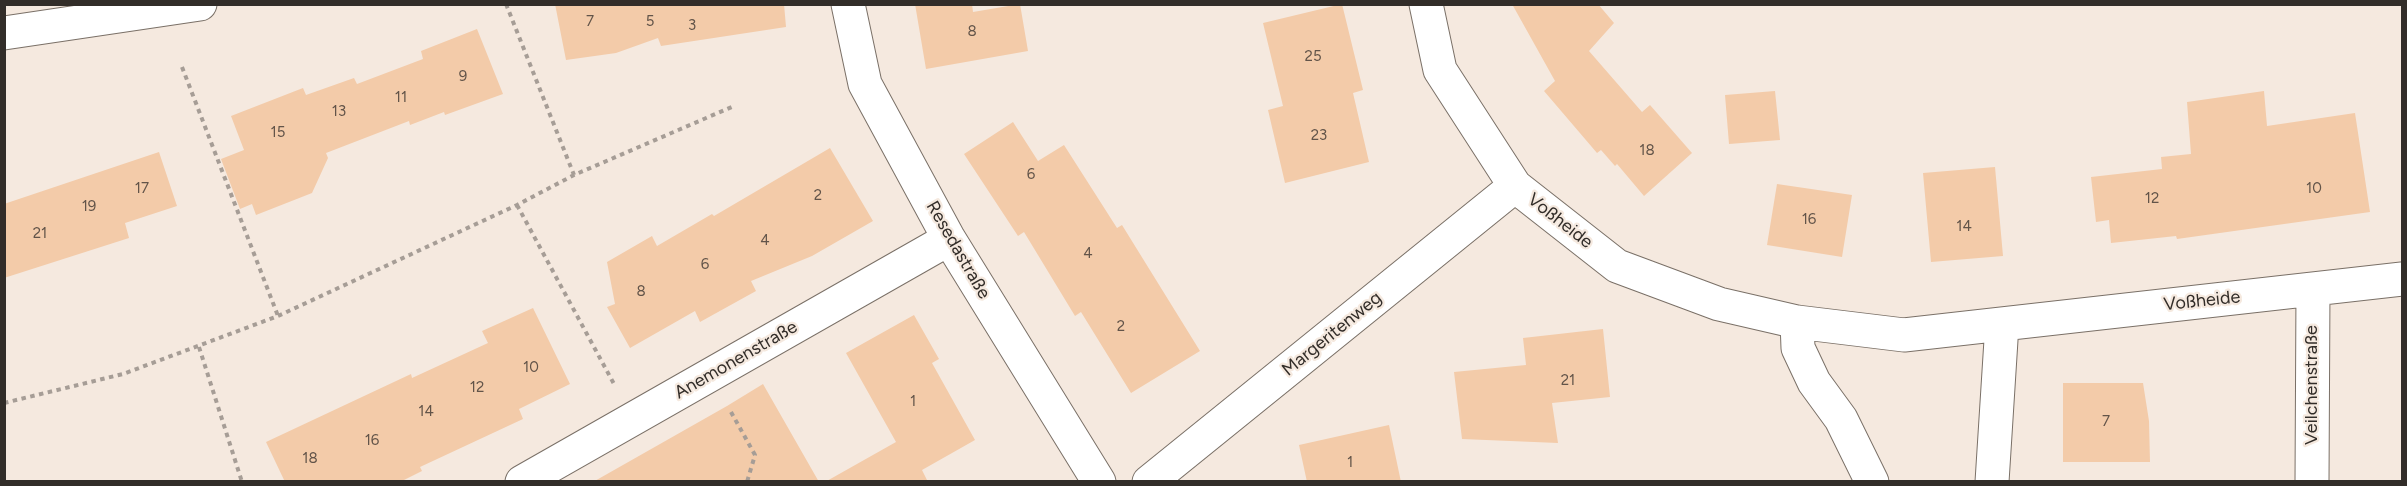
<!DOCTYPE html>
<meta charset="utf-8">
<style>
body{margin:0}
#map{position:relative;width:2407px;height:486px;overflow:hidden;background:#f5e9df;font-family:Figtree,sans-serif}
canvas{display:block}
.frame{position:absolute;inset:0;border:6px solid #322d29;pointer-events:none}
</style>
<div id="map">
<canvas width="2407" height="486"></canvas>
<div class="frame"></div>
</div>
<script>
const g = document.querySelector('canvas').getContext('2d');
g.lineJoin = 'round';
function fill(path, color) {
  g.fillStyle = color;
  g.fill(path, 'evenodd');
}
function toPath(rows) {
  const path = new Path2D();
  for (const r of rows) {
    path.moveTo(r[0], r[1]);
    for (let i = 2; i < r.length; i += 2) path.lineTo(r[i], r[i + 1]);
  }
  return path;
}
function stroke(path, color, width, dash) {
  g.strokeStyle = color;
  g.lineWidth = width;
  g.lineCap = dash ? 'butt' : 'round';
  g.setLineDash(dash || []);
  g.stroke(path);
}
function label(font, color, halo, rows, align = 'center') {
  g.font = font + ' Figtree,sans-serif';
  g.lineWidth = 4.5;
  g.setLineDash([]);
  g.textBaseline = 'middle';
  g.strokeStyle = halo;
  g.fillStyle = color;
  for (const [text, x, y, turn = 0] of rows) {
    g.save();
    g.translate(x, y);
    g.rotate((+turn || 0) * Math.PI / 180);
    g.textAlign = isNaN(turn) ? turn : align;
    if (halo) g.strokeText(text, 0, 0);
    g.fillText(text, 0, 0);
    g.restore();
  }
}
fill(toPath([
 [555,4,784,4,786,27,661,46,658,38,616,53,566,60],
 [915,4,972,4,973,12,1020,4,1028,51,926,69],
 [1342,4,1363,90,1353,93,1369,162,1285,183,1268,110,1283,106,1263,23],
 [1512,4,1598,4,1614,23,1589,51,1642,112,1650,105,1692,153,1644,196,1617,164,1615,166,1601,150,1597,153,1544,91,1555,81],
 [477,29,503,94,445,115,444,112,410,125,409,121,326,153,328,158,312,193,256,215,252,204,240,209,221,159,244,150,231,116,303,88,306,95,354,78,357,84,423,59,421,51],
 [1775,91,1780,140,1729,144,1725,95],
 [2264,91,2267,126,2355,113,2370,212,2177,239,2176,236,2111,243,2109,220,2096,222,2091,177,2162,169,2161,157,2191,154,2187,102],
 [1013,122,1038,161,1064,145,1117,228,1122,225,1200,351,1131,393,1081,312,1075,316,1024,232,1018,236,964,154],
 [830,148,873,221,812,256,751,281,756,291,700,322,695,311,630,348,607,307,615,304,607,262,652,236,657,246,712,214,714,216],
 [159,152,177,206,125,223,129,238,4,278,4,204],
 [1995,167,2003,256,1931,262,1923,173],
 [1777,184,1852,195,1842,257,1767,245],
 [533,308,570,384,519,409,523,419,420,467,422,471,400,482,285,482,266,442,411,374,412,378,488,343,482,331],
 [914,315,939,359,932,363,975,440,922,470,928,482,825,482,896,442,846,353],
 [1603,329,1610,397,1552,403,1558,443,1462,439,1454,372,1526,365,1523,338],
 [2063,383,2143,383,2149,421,2150,462,2063,462],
 [763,384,819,482,593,482,727,406],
 [1389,425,1401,482,1307,482,1299,445]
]), '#f3cba9');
const minor = toPath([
 [848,4,865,84,949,239,1099,482],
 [1426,4,1440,70,1515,186,1617,266,1719,304,1797,322,1904,335,2402,279],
 [4,33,200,4],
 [1797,322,1798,348,1814,382,1841,419,1872,482],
 [522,482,949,239],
 [1149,482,1515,186],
 [1992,482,2002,324],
 [2312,482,2313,289]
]);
stroke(minor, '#7a7067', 35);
stroke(toPath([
 [506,4,574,175],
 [182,67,278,316],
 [517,205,614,384],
 [199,347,242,482],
 [4,403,123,374,278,316,517,205,574,175,734,106],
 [731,412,755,455,747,482]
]), '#a69d96', 4, [4.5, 4.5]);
stroke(minor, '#fff', 33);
label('15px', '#625449', null, [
 ["7",590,22],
 ["5",650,22],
 ["3",692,26],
 ["8",972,32],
 ["25",1313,57],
 ["9",463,77],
 ["11",401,98],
 ["13",339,112],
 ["15",278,133],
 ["23",1319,136],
 ["18",1647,151],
 ["6",1031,175],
 ["17",142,189],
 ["10",2314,189],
 ["2",818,196],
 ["12",2152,199],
 ["19",89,207],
 ["16",1809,220],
 ["14",1964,227],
 ["21",40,234],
 ["4",765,241],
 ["4",1088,254],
 ["6",705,265],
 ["8",641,292],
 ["2",1121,327],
 ["10",531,368],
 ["21",1568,381],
 ["12",477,388],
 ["1",913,402],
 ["14",426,412],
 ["7",2106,422],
 ["16",372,441],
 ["18",310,459],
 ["1",1350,463]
]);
label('18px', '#322d29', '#f5e9df', [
 ["Voßheide",1560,221,38],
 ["Resedastraße",958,250,60],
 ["Voßheide",2202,301,-6],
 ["Margeritenweg",1332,334,-39],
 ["Anemonenstraße",736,360,-30],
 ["Veilchenstraße",2312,385,-90]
]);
</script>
